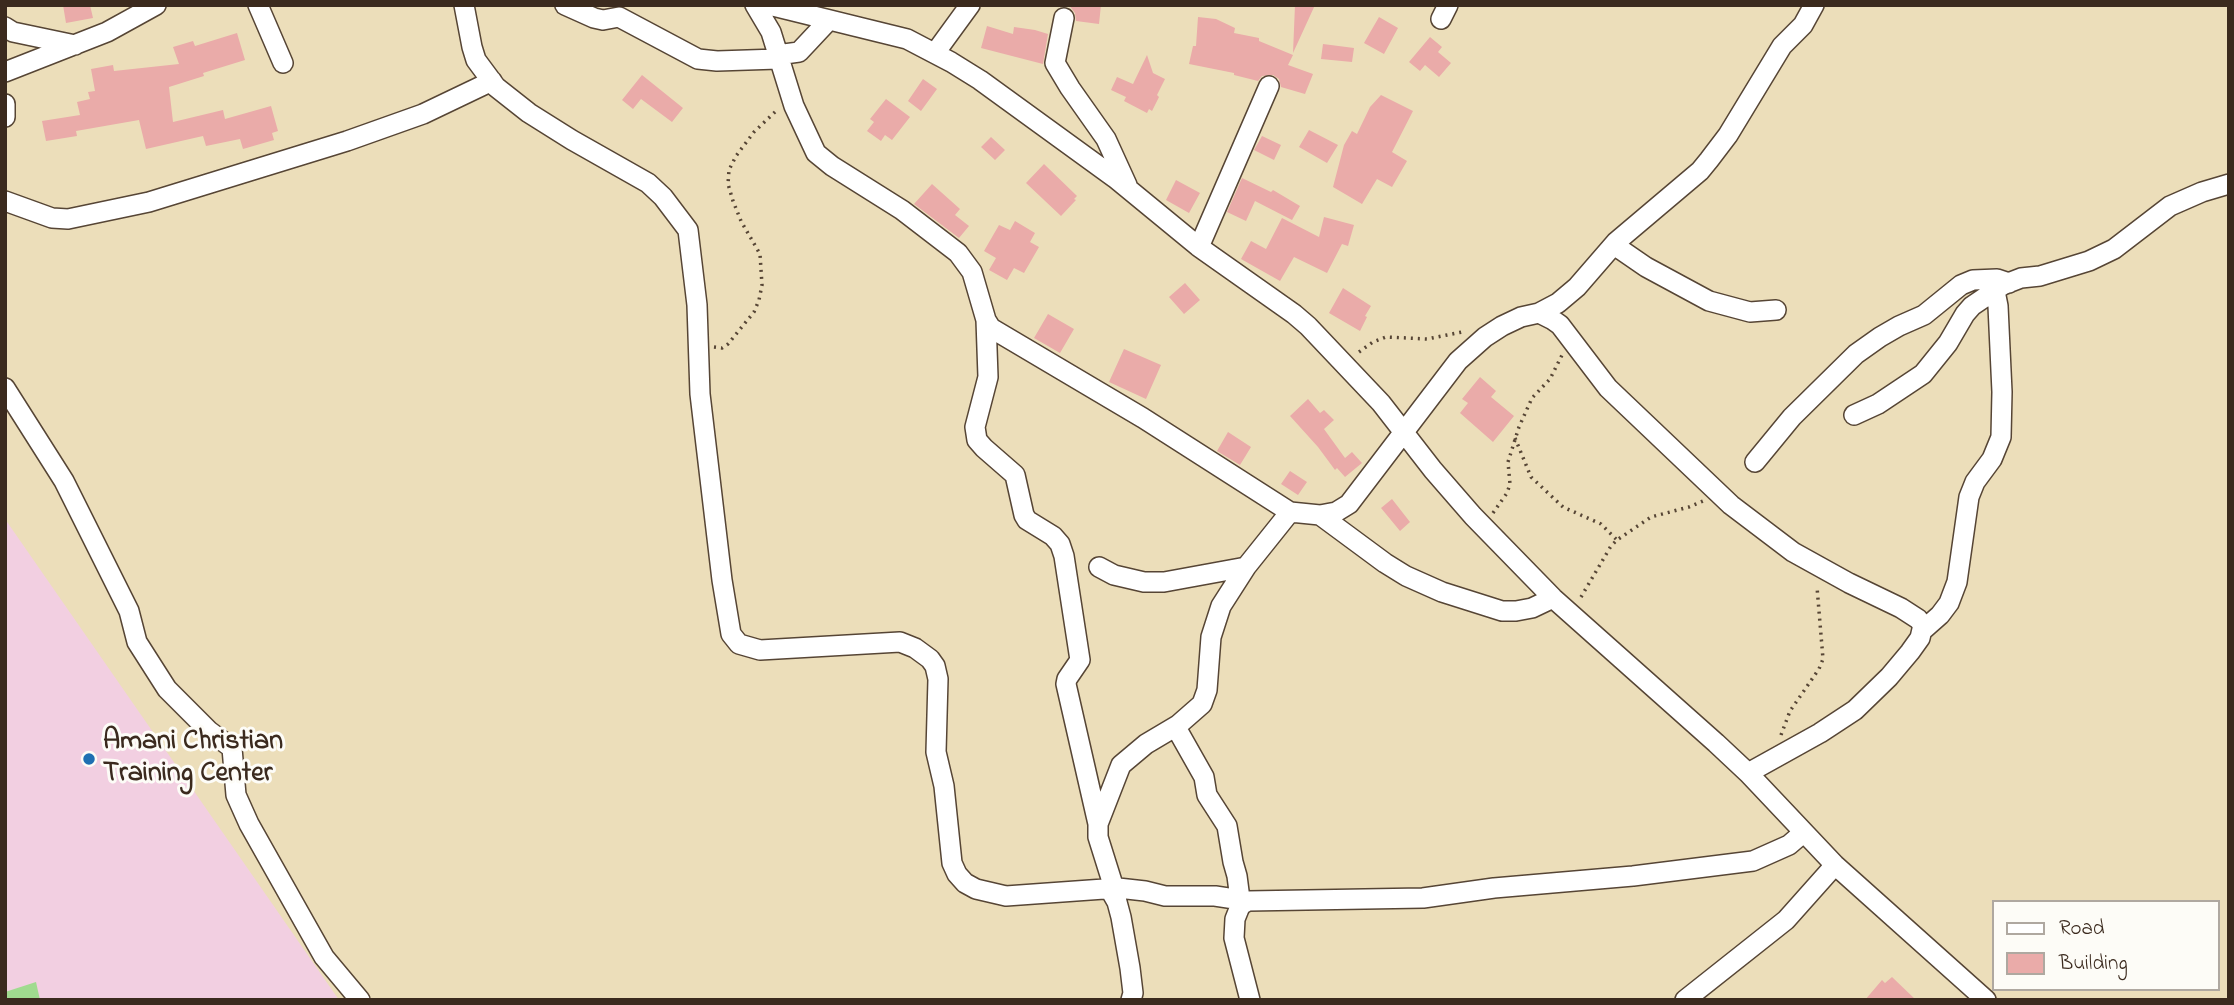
<!DOCTYPE html>
<style>
body{margin:0}
#map{position:relative;width:2234px;height:1005px;overflow:hidden;background:#ecdeba;font-family:"Indie Flower",sans-serif}
canvas{display:block}
.frame{position:absolute;inset:0;border:7px solid #3b2a1e;pointer-events:none}
.legend{position:absolute;left:1992px;top:900px;width:228px;height:91px;box-sizing:border-box;background:#fdfcf7;border:2px solid #afa8a0;margin:0;padding:9px 12px;list-style:none;font-size:21px;color:#3b2a1e}
.legend li{display:flex;align-items:center;gap:14px;height:35px}
.legend b{width:35px;border:2px solid #afa8a0}
</style>
<div id="map">
<canvas width="2234" height="1005"></canvas>
<div class="frame"></div>
<ul class="legend">
<li><b style="height:9px;background:#fff"></b>Road</li>
<li><b style="height:19px;background:#eaaba9"></b>Building</li>
</ul>
</div>
<script>
const g = document.querySelector('canvas').getContext('2d');
g.lineJoin = 'round';
function fill(path, color) {
  g.fillStyle = color;
  g.fill(path, 'evenodd');
}
function toPath(rows) {
  const path = new Path2D();
  for (const r of rows) {
    path.moveTo(r[0], r[1]);
    for (let i = 2; i < r.length; i += 2) path.lineTo(r[i], r[i + 1]);
  }
  return path;
}
function stroke(path, color, width, dash) {
  g.strokeStyle = color;
  g.lineWidth = width;
  g.lineCap = dash ? 'butt' : 'round';
  g.setLineDash(dash || []);
  g.stroke(path);
}
function label(font, color, halo, rows, align = 'center') {
  g.font = font + ' "Indie Flower",sans-serif';
  g.lineWidth = 6;
  g.setLineDash([]);
  g.textBaseline = 'middle';
  g.strokeStyle = halo;
  g.fillStyle = color;
  for (const [text, x, y, turn = 0] of rows) {
    g.save();
    g.translate(x, y);
    g.rotate((+turn || 0) * Math.PI / 180);
    g.textAlign = isNaN(turn) ? turn : align;
    if (halo) g.strokeText(text, 0, 0);
    g.fillText(text, 0, 0);
    g.restore();
  }
}
fill(toPath([
 [5,519,339,1000,5,1000]
]), '#f2cfe1');
fill(toPath([
 [36,982,40,1000,5,1000,5,992]
]), '#a0db8f');
fill(toPath([
 [63,5,90,5,93,18,66,23],
 [1069,5,1101,5,1099,24,1076,21,1075,13],
 [1295,5,1315,5,1293,53],
 [1198,17,1216,19,1235,28,1234,33,1259,38,1259,41,1293,55,1288,65,1313,74,1305,94,1281,87,1279,79,1273,75,1262,76,1258,81,1234,75,1234,73,1189,64,1193,46,1196,46],
 [1379,17,1398,28,1384,54,1364,43],
 [987,26,1013,34,1014,27,1035,30,1048,34,1043,64,981,48],
 [237,33,245,60,203,73,204,76,169,87,173,122,223,110,225,119,271,106,278,131,272,133,274,140,243,149,240,139,206,146,203,136,146,149,139,120,76,131,77,136,46,141,42,121,80,115,77,102,90,99,88,92,95,91,91,69,113,65,114,71,179,64,173,47,193,41,195,46],
 [1430,37,1442,47,1438,52,1451,63,1439,77,1425,65,1420,71,1409,62],
 [1323,44,1354,48,1352,62,1321,59],
 [1147,55,1153,73,1165,79,1157,95,1159,97,1152,111,1149,109,1147,113,1124,101,1126,97,1111,90,1117,77,1133,84],
 [642,75,683,108,672,122,641,99,633,109,622,100],
 [923,79,937,89,921,111,908,101],
 [1381,95,1413,111,1392,152,1407,161,1392,187,1377,179,1362,204,1333,187,1344,145,1352,131,1357,134,1370,107],
 [886,99,910,117,892,140,885,135,881,141,867,131,874,122,870,119],
 [1309,130,1338,145,1327,163,1299,147],
 [1262,136,1281,145,1274,160,1254,150],
 [991,137,1005,150,995,160,981,147],
 [1044,164,1077,196,1074,199,1076,200,1061,216,1026,183],
 [1242,178,1271,192,1273,190,1300,206,1292,220,1255,201,1246,221,1227,212],
 [1176,180,1200,193,1189,213,1166,200],
 [932,184,960,209,955,215,969,226,959,238,914,204],
 [1324,217,1354,225,1348,246,1342,244,1327,273,1294,257,1280,281,1241,259,1251,241,1266,249,1282,218,1319,237],
 [1015,221,1035,233,1030,242,1039,247,1024,273,1014,268,1007,280,989,270,996,258,984,251,999,225,1010,230],
 [1185,283,1200,300,1184,314,1169,297],
 [1343,288,1371,306,1365,316,1367,317,1360,331,1329,313],
 [1048,314,1074,329,1060,353,1034,338],
 [1124,349,1161,365,1146,399,1109,382],
 [1480,377,1496,391,1491,397,1514,416,1493,442,1460,413,1468,403,1462,399],
 [1308,399,1320,413,1324,410,1334,420,1324,429,1345,458,1352,452,1362,463,1345,477,1337,468,1335,470,1318,447,1290,416],
 [1228,432,1251,447,1240,465,1217,451],
 [1290,471,1307,482,1298,495,1281,484],
 [1392,499,1410,522,1400,531,1381,508],
 [1892,977,1916,1000,1865,1000,1882,980,1885,983]
]), '#eaaba9');
const street = toPath([
 [258,5,283,63],
 [464,5,472,47,476,60,496,87,529,113,572,140,648,183,663,197,688,230,697,305,700,394,722,580,731,634,739,644,760,650,900,642,915,648,930,659,935,666,938,679,936,752,944,786,952,863,957,874,965,883,976,889,1006,896,1118,888,1145,891,1165,896,1215,896,1248,901],
 [565,5,594,18,603,20,619,17,698,59,717,61,778,59],
 [755,5,771,32,794,106,816,153,832,166,902,210,958,253,972,272,986,320,991,328,1143,418,1290,512,1320,515,1336,512,1349,504,1458,361,1485,337,1502,326,1521,317,1539,313,1553,320,1560,325,1608,388,1731,505,1793,552,1849,583,1901,608,1918,619,1923,625,1920,638,1910,652,1889,677,1855,710,1820,733,1748,773],
 [769,5,907,39,951,62,980,80,1115,178,1199,247,1294,314,1308,326,1381,403,1433,470,1473,516,1553,598,1716,743,1748,773,1835,865,1986,1000],
 [1064,18,1055,63,1070,88,1106,139,1127,185],
 [1441,19,1448,5],
 [5,27,13,32,75,45],
 [935,53,970,5],
 [777,55,799,52,829,20],
 [5,72,107,32,156,5],
 [5,104,5,117],
 [5,201,52,218,68,219,149,202,347,141,423,114,492,81],
 [1614,245,1646,267,1709,301,1750,312,1776,310],
 [1199,247,1269,86],
 [1539,313,1558,303,1577,287,1616,242,1700,171,1709,160,1728,135,1782,46,1803,25,1814,5],
 [986,320,988,377,975,427,977,440,984,448,1015,475,1024,515,1027,520,1053,536,1060,544,1064,556,1080,660,1067,679,1066,684,1098,824],
 [5,388,64,481,129,611,137,642,167,689,209,731,232,748,236,795,249,824,324,957,360,1000],
 [1854,415,1878,404,1923,374,1948,343,1965,314,1972,306,2003,285,2021,278,2040,276,2089,261,2114,249,2170,206,2202,192,2229,184],
 [1755,462,1792,417,1856,354,1880,337,1899,326,1924,315,1961,285,1973,280,1997,279,2009,283],
 [1320,515,1385,563,1406,576,1442,592,1502,611,1516,611,1532,608,1553,598],
 [1099,567,1114,575,1144,582,1164,582,1246,567],
 [1923,630,1940,615,1949,603,1957,582,1969,497,1975,482,1992,459,2001,437,2002,392,1998,306,1995,291],
 [1178,725,1178,731,1204,777,1207,795,1227,826,1233,862,1237,876,1240,899],
 [1109,888,1117,902,1121,917,1130,968,1133,993,1131,1000],
 [1114,888,1098,837,1098,824,1121,765,1146,744,1178,725,1202,704,1207,690,1211,637,1221,606,1246,567,1290,512],
 [1250,1000,1234,938,1235,919,1239,909,1241,905,1248,901,1423,898,1494,888,1633,876,1753,861,1789,845,1803,833],
 [1685,1000,1786,920,1835,865]
]);
stroke(street, '#564535', 22);
stroke(toPath([
 [714,347,722,348,728,344,754,312,759,300,762,285,760,254,741,221,733,201,728,184,729,170,736,156,754,132,776,111],
 [1359,352,1373,342,1386,337,1427,339,1462,332],
 [1515,438,1531,477,1563,507,1601,524,1617,540],
 [1493,513,1507,493,1510,484,1508,462,1519,427,1532,398,1550,379,1562,355],
 [1581,597,1611,546,1617,540,1651,517,1689,507,1703,501],
 [1781,735,1790,711,1819,669,1823,659,1817,587]
]), '#564535', 3.5, [2, 5]);
stroke(street, '#fff', 19);
for (const [x, y, r, color] of [
 [89,759,7,"#1f6fb2"]
]) {
  const dot = new Path2D();
  dot.arc(x, y, r, 0, 2 * Math.PI);
  g.fillStyle = color;
  g.fill(dot);
  stroke(dot, '#fdfcf7', 2.5);
}
label('bold 28px', '#3b2a1e', '#fdfcf7', [
 ["Amani Christian",103,743],
 ["Training Center",103,775]
], 'left');
</script>
